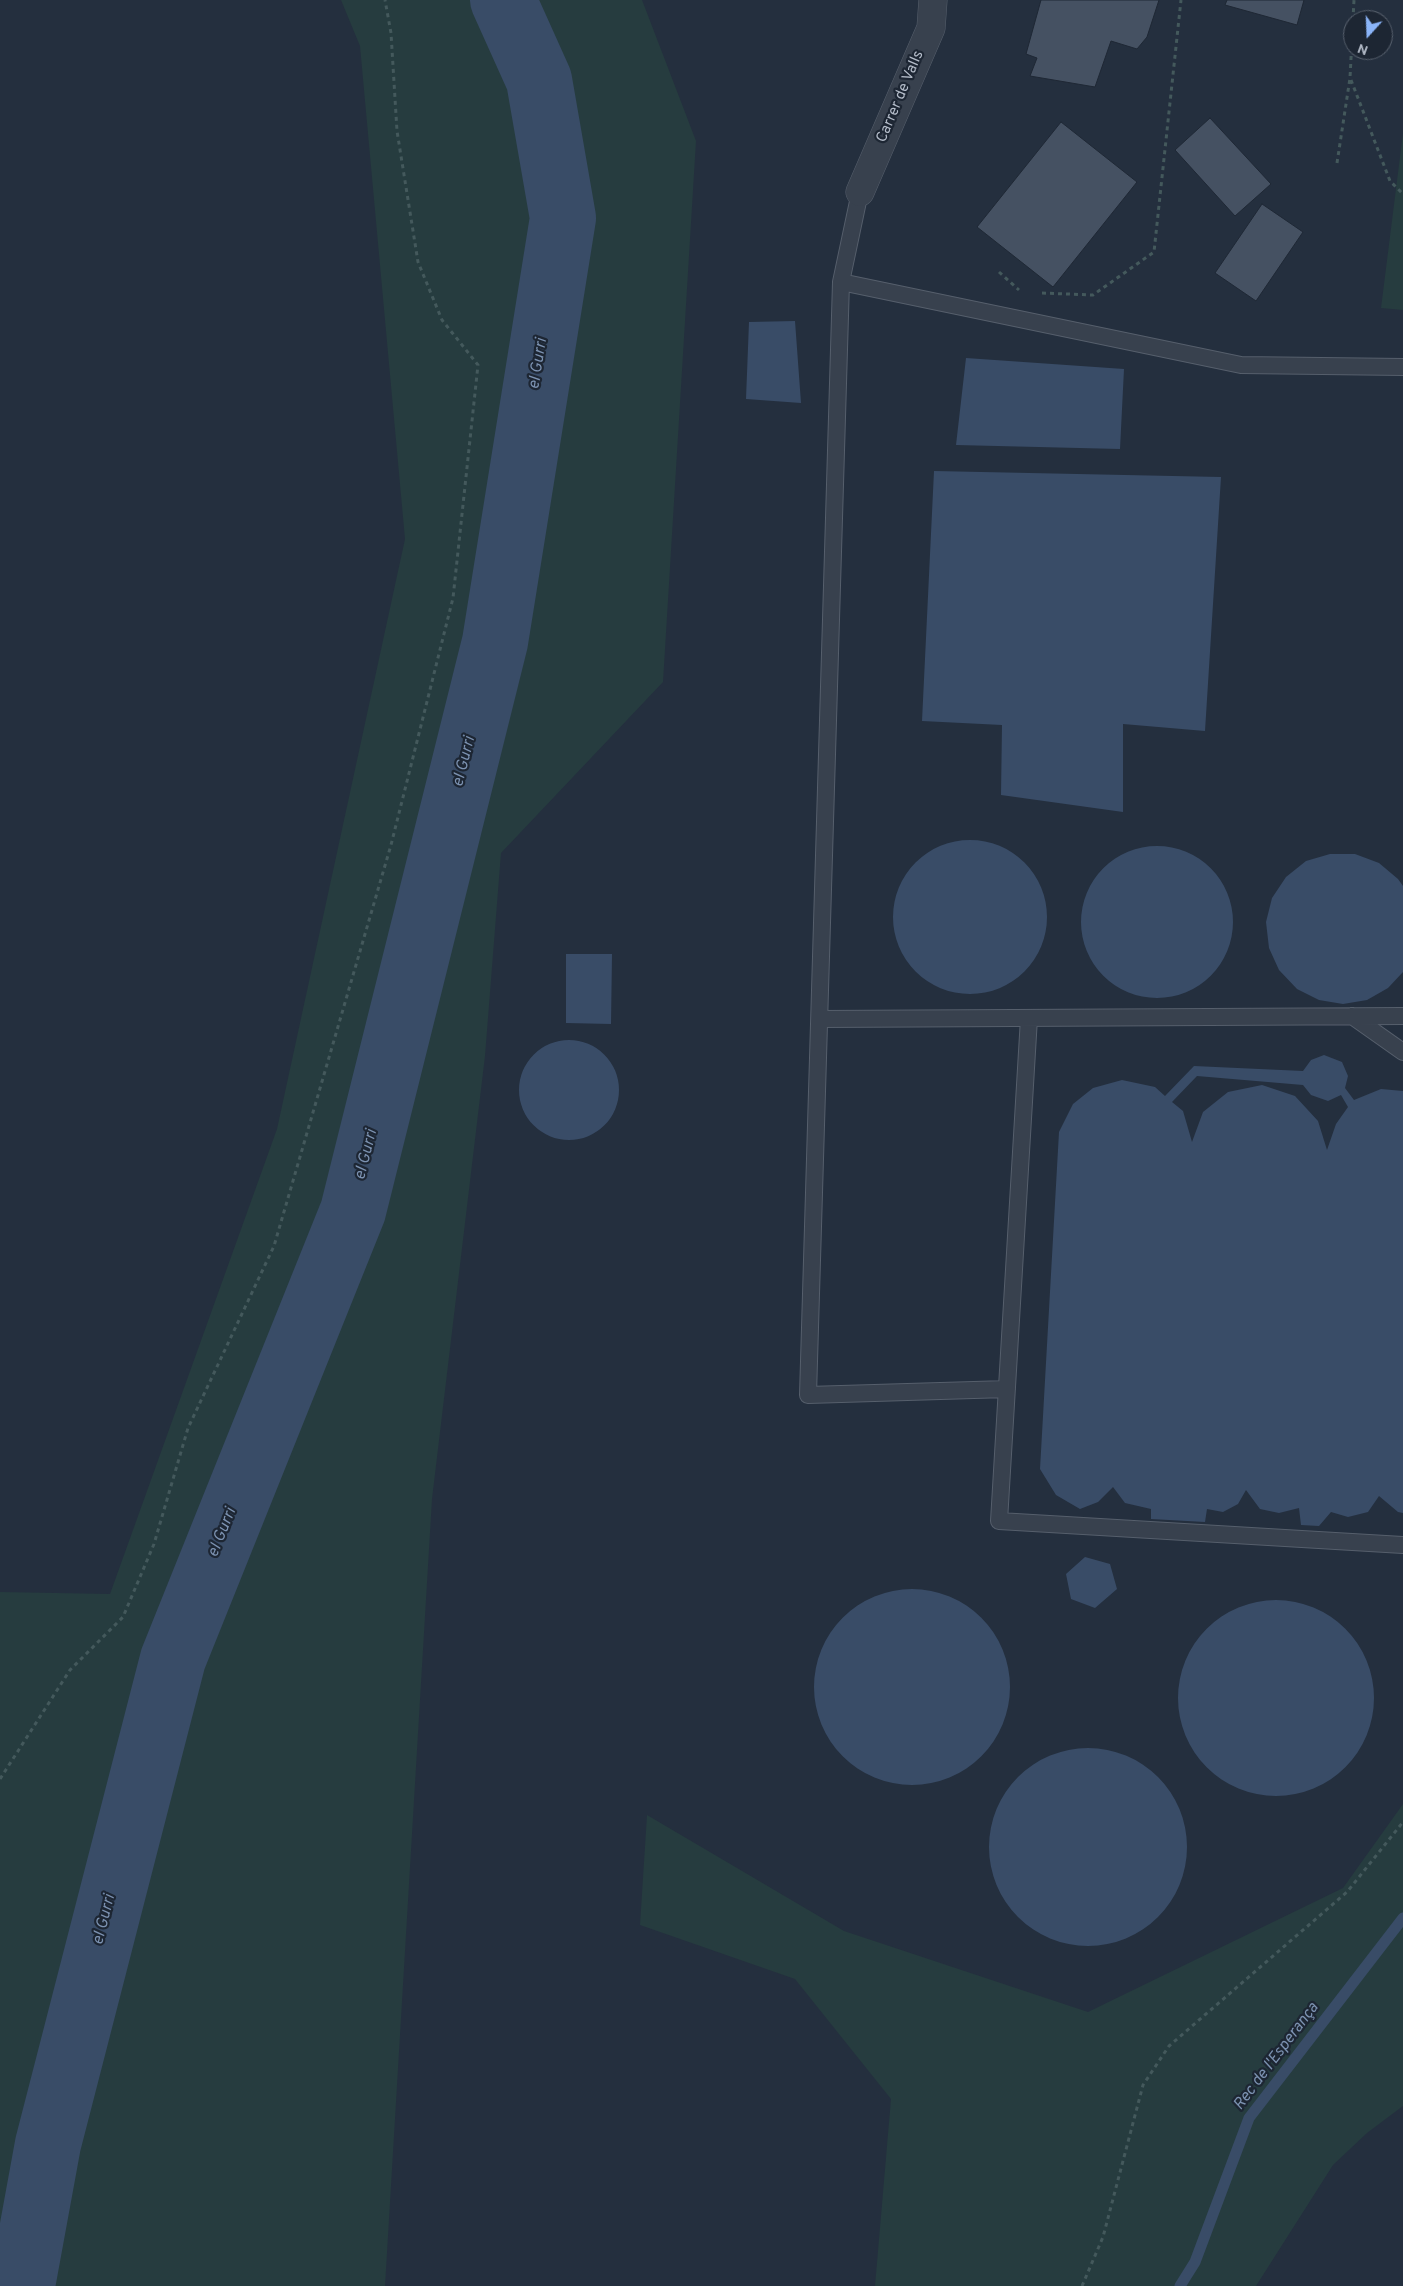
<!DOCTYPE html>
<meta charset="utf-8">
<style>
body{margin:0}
#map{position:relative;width:1403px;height:2286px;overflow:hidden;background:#242f3e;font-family:Overpass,sans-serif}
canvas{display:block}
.north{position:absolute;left:1343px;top:10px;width:50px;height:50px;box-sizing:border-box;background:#1d2633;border:1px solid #59626f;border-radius:50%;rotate:200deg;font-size:14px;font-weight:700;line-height:20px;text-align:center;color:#b4bcc9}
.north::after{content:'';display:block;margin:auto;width:18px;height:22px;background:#8ab4f8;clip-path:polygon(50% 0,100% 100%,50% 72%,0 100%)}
</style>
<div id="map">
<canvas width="1403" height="2286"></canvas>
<div class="north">N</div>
</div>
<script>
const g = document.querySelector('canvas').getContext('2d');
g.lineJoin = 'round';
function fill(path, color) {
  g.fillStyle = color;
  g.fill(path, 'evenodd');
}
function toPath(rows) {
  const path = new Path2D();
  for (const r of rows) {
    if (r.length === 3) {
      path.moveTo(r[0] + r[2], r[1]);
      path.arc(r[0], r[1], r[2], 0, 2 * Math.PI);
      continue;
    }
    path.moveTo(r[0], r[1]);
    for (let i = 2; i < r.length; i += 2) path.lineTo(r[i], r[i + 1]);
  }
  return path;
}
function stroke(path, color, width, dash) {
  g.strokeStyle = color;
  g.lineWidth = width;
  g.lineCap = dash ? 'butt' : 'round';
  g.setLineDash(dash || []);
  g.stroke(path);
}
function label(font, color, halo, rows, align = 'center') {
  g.font = font + ' Overpass,sans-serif';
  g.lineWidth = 4.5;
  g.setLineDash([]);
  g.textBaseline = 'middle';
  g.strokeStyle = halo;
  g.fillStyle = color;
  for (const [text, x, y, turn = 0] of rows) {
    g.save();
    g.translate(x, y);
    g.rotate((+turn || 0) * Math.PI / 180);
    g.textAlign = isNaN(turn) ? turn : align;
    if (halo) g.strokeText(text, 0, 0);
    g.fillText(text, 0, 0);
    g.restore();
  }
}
fill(toPath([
 [341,0,642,0,696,141,663,682,501,853,485,1056,432,1499,385,2286,0,2286,0,1592,110,1594,277,1129,405,539,360,46],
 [1403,133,1403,310,1381,308],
 [1403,1804,1403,2106,1367,2133,1333,2165,1256,2286,875,2286,891,2099,795,1979,640,1925,647,1815,844,1931,1088,2012,1343,1888]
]), '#263c3f');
fill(toPath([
 [795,321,801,403,746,399,749,322],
 [966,358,1124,369,1120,449,956,445],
 [934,471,1221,477,1205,731,1123,724,1123,812,1001,795,1002,725,922,721],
 [970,917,77],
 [1157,922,76],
 [1330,854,1355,854,1379,863,1398,879,1403,886,1403,972,1388,988,1367,1000,1343,1004,1319,1000,1297,989,1279,970,1269,948,1266,922,1272,898,1286,877,1306,861],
 [566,954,612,954,611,1024,566,1023],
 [569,1090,50],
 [1324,1055,1342,1062,1348,1076,1345,1088,1354,1100,1381,1089,1403,1091,1403,1513,1398,1512,1379,1496,1368,1512,1348,1517,1331,1512,1319,1526,1301,1525,1299,1508,1279,1513,1260,1509,1246,1490,1238,1504,1223,1512,1207,1509,1205,1522,1151,1519,1151,1509,1125,1503,1113,1487,1098,1502,1080,1509,1056,1495,1040,1469,1059,1132,1073,1104,1093,1088,1122,1080,1155,1087,1165,1096,1194,1066,1303,1071,1311,1060],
 [1197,1076,1303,1085,1311,1095,1328,1101,1341,1095,1348,1107,1336,1124,1327,1150,1318,1121,1295,1096,1262,1085,1228,1092,1203,1112,1192,1142,1183,1111,1172,1102],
 [1085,1557,1110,1564,1117,1589,1095,1608,1071,1599,1066,1574],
 [912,1687,98],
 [1276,1698,98],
 [1088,1847,99]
]), '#394c67');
stroke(toPath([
 [1180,2286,1195,2262,1249,2118,1403,1918]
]), '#394c67', 11);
stroke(toPath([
 [22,2286,48,2144,173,1659,353,1211,495,642,563,218,539,80,503,0]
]), '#394c67', 66);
const building = toPath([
 [1041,0,1159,0,1147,37,1137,49,1111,41,1095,87,1030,76,1037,58,1026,54,1041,0],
 [1227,0,1304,0,1297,25,1225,5,1227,0],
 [1210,118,1271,184,1235,216,1175,150,1210,118],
 [1061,122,1137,182,1053,287,977,227,1061,122],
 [1262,204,1303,232,1256,301,1215,273,1262,204]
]);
fill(building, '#455162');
stroke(building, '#1f2835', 1);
const service = toPath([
 [860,192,841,282,808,1395,1007,1389],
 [841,282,1241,365,1403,367],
 [1352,1016,1403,1052],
 [1029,1018,999,1521,1403,1545],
 [820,1019,1403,1016]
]);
const minor = toPath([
 [860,192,931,28,933,0]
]);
stroke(service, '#565f6c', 18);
stroke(minor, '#565f6c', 29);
stroke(toPath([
 [1351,80,1390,181,1403,194],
 [1337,163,1350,78,1354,0],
 [999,272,1019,290],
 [1042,293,1093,295,1154,252,1181,0],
 [0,1779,70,1670,123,1617,154,1544,188,1428,274,1246,391,845,453,598,478,365,442,320,418,262,397,131,391,33,385,0],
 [1082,2286,1103,2237,1143,2085,1169,2046,1347,1892,1403,1822]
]), '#44595c', 3, [4, 4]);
stroke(service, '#38414e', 16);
stroke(minor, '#38414e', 28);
label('15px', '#b4bcc9', '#1d2633', [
 ["Carrer de Valls",901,97,-67]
]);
label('italic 16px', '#7c92b1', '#1d2633', [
 ["el Gurri",539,364,-81],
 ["el Gurri",465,762,-76],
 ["el Gurri",367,1155,-76],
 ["el Gurri",223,1533,-68],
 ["el Gurri",105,1920,-76],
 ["Rec de l'Esperança",1277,2057,-53]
]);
</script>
